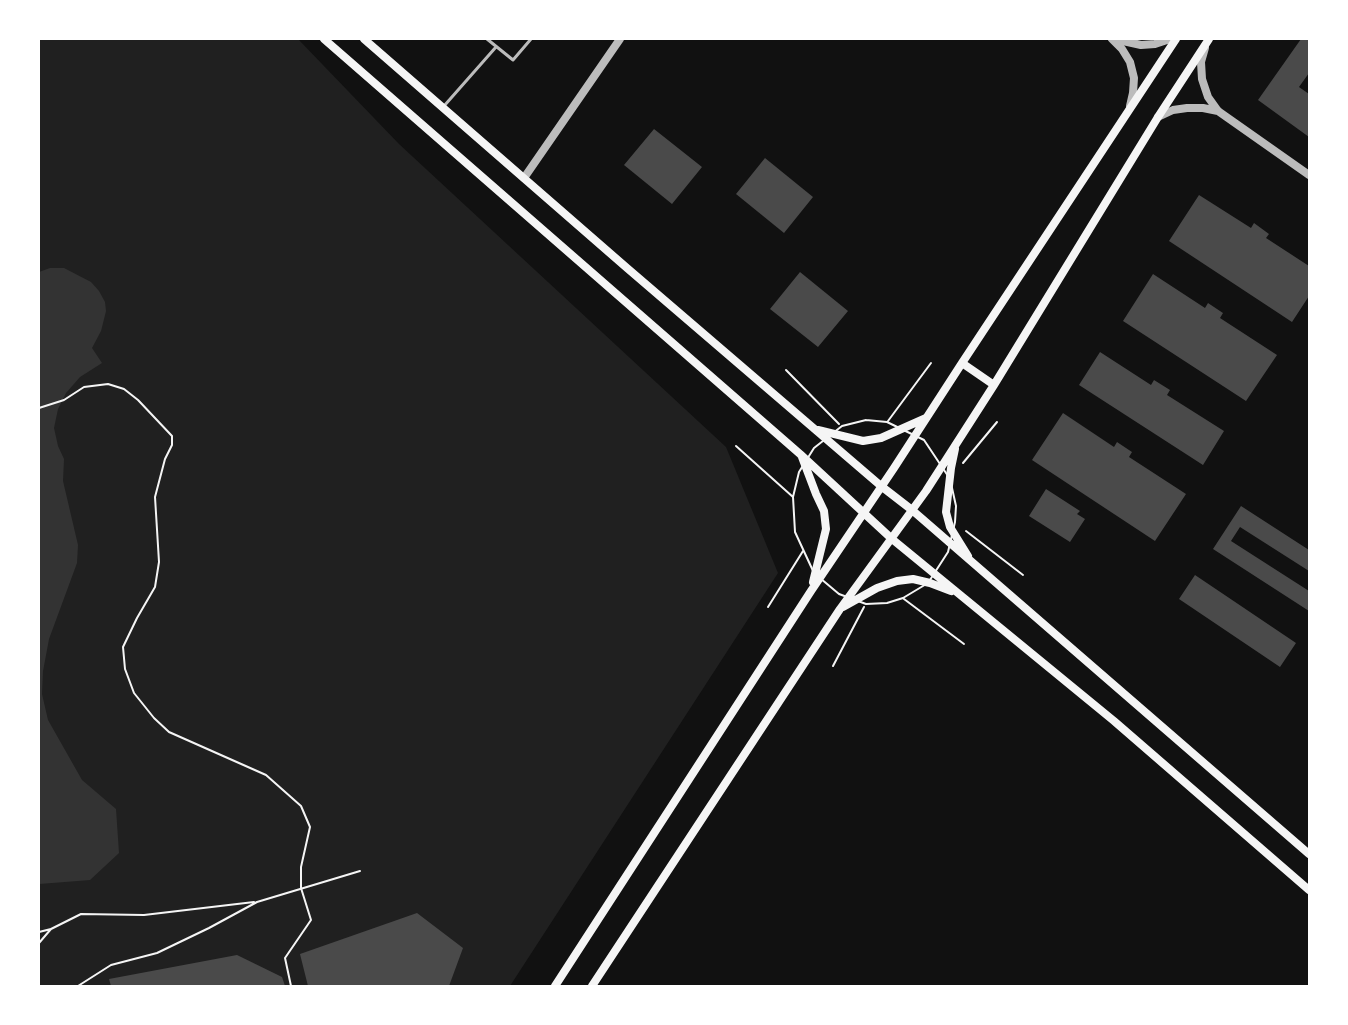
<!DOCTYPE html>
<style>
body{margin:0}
#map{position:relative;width:1348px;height:1025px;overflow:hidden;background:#111;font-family:"Asap Condensed",sans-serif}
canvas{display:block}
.frame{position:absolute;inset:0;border:40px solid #fff;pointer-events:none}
</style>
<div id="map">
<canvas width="1348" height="1025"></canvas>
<div class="frame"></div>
</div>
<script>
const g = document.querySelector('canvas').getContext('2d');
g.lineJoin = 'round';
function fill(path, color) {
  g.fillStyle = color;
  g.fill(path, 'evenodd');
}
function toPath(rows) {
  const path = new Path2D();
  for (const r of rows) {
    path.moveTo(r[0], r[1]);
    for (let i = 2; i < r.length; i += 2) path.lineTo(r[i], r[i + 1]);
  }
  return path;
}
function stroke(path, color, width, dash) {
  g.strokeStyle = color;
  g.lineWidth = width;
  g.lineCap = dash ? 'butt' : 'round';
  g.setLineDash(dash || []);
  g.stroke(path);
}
fill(toPath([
 [39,39,298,39,399,144,726,447,778,573,510,986,39,986]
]), '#202020');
fill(toPath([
 [50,268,64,268,91,282,99,291,105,302,106,311,101,331,92,348,102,363,80,377,66,393,58,409,54,428,58,446,64,459,63,481,78,545,77,563,49,639,43,671,42,694,48,720,82,780,116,809,119,853,90,880,39,884,39,272]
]), '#333');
fill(toPath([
 [1301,39,1309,39,1309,73,1299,87,1309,94,1309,137,1258,100],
 [654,129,702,167,672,204,624,165],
 [765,158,813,197,784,233,736,194],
 [1199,195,1251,228,1254,223,1269,234,1266,238,1309,266,1309,296,1292,322,1169,241],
 [800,272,848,311,818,347,770,309],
 [1153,274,1205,308,1208,303,1223,313,1220,318,1277,355,1246,401,1123,321],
 [1100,352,1151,385,1154,380,1170,390,1167,395,1224,431,1203,465,1079,385],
 [1063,413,1114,447,1117,442,1132,452,1129,457,1186,494,1155,541,1032,460],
 [1046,489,1080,511,1077,514,1085,519,1070,542,1029,516],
 [1241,506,1309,550,1309,571,1240,527,1231,541,1309,591,1309,611,1213,549],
 [1195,575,1296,643,1280,667,1179,599],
 [417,913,463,948,449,986,308,986,300,954],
 [237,955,282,977,285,986,111,986,109,979]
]), '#4a4a4a');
stroke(toPath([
 [786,370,839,424],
 [39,408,64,400,84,387,108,384,124,389,138,400,172,436,172,445,165,459,155,497,159,562,155,587,137,618,123,647,125,669,134,693,154,718,169,732,266,775,301,806,310,827,301,867,301,888,311,920,285,958,291,986],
 [866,420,887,422,924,440,950,479,956,506,955,522,948,552,928,583,903,598,887,603,866,604,839,594,814,573,795,532,793,497,799,472,814,448,842,426,866,420],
 [888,421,931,363],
 [736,446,793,497],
 [963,463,997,422],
 [966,531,1023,575],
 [904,599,964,644],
 [768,607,803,551],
 [833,666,864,607],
 [39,932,51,929],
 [39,943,51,929,81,914,144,915,254,902],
 [78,986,111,965,157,953,209,928,257,902,360,871]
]), '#f5f5f5', 2);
stroke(toPath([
 [487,39,513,60,531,39],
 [444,106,496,47]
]), '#bcbcbc', 3);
stroke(toPath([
 [1112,39,1122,49,1130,62,1134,78,1133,93,1130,106],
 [1114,39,1141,45,1155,44,1170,39],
 [1205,48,1201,62,1202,79,1208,97,1218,111,1309,175],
 [1158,117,1173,110,1187,108,1203,108,1218,111],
 [524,178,620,39]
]), '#bcbcbc', 8);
stroke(toPath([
 [324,39,800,454,892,539,1114,721,1309,890],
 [364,39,627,268,881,486,912,510,1309,854],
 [962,363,994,385],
 [818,430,863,441,881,438,926,418],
 [955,449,951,468,946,512,950,527,968,556],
 [802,457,816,494,824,511,826,529,813,582],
 [843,607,877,588,897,581,913,579,930,583,951,591],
 [555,986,811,591,894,468,962,363,1176,39],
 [592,986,840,609,926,491,994,385,1158,117,1209,39]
]), '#f5f5f5', 8);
</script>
